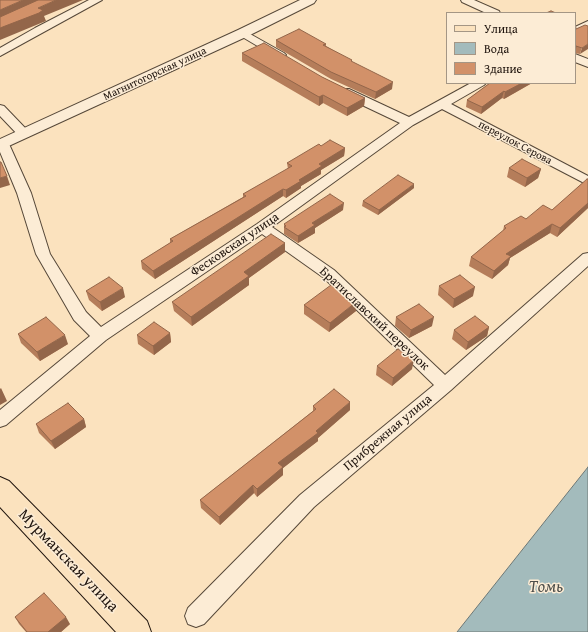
<!DOCTYPE html>
<meta charset="utf-8">
<style>
body{margin:0}
#map{position:relative;width:588px;height:632px;overflow:hidden;background:#fbe2be;font-family:"Gentium Book Plus",serif}
canvas{display:block}
.legend{position:absolute;left:446px;top:12px;width:130px;height:72px;box-sizing:border-box;background:#fcecd5;border:1px solid #a49685;margin:0;padding:5px 7px;list-style:none;font-size:12px;color:#1f140d}
.legend li{display:flex;align-items:center;gap:8px;height:20px}
.legend b{width:20px;border:1px solid #a49685}
</style>
<div id="map">
<canvas width="588" height="632"></canvas>
<ul class="legend">
<li><b style="height:5px;background:#fbe2be"></b>Улица</li>
<li><b style="height:11px;background:#a3bbbc"></b>Вода</li>
<li><b style="height:11px;background:#d29169"></b>Здание</li>
</ul>
</div>
<script>
const g = document.querySelector('canvas').getContext('2d');
g.lineJoin = 'round';
function fill(path, color) {
  g.fillStyle = color;
  g.fill(path, 'evenodd');
}
function toPath(rows) {
  const path = new Path2D();
  for (const r of rows) {
    path.moveTo(r[0], r[1]);
    for (let i = 2; i < r.length; i += 2) path.lineTo(r[i], r[i + 1]);
  }
  return path;
}
function stroke(path, color, width, dash) {
  g.strokeStyle = color;
  g.lineWidth = width;
  g.lineCap = dash ? 'butt' : 'round';
  g.setLineDash(dash || []);
  g.stroke(path);
}
function label(font, color, halo, rows, align = 'center') {
  g.font = font + ' "Gentium Book Plus",serif';
  g.lineWidth = 3;
  g.setLineDash([]);
  g.textBaseline = 'middle';
  g.strokeStyle = halo;
  g.fillStyle = color;
  for (const [text, x, y, turn = 0] of rows) {
    g.save();
    g.translate(x, y);
    g.rotate((+turn || 0) * Math.PI / 180);
    g.textAlign = isNaN(turn) ? turn : align;
    if (halo) g.strokeText(text, 0, 0);
    g.fillText(text, 0, 0);
    g.restore();
  }
}
const water = toPath([
 [588,467,588,632,457,632,588,467]
]);
fill(water, '#a3bbbc');
stroke(water, '#6e7876', 1);
const minor = toPath([
 [89,0,102,0,0,56,0,48,35,28,89,0],
 [461,0,474,0,499,11,500,13,486,13,462,2,461,0],
 [588,21,588,28,575,34,575,27,588,21],
 [243,30,284,53,286,55,284,57,276,57,239,35,238,33,239,31,243,30],
 [575,54,588,59,588,67,575,62,575,54],
 [471,83,486,83,484,85,451,104,588,176,588,185,442,109,413,125,272,227,334,270,445,375,583,254,588,253,588,266,451,390,314,507,204,624,196,627,188,624,185,616,188,608,300,495,434,385,324,278,262,234,106,340,6,425,0,427,0,410,90,336,74,320,36,254,17,193,0,152,0,141,8,141,9,144,31,193,50,254,86,312,101,327,257,224,400,123,341,95,339,92,341,89,349,89,409,117,471,83],
 [0,105,4,106,28,131,30,134,28,137,20,137,0,116,0,105]
]);
const tertiary = toPath([
 [300,0,316,0,314,3,248,36,0,150,0,139,238,30,300,0]
]);
const primary = toPath([
 [0,477,9,481,147,621,151,632,116,632,0,507,0,477]
]);
stroke(minor, '#564839', 2);
stroke(tertiary, '#564839', 2);
stroke(primary, '#1f140d', 2);
fill(minor, '#fcecd5');
fill(tertiary, '#fcecd5');
fill(primary, '#fbe2be');
fill(toPath([
 [575,21,576,29,588,26,580,54,575,53],
 [276,40,326,44,326,46,352,62,392,89,375,99,331,79,276,47],
 [242,53,322,77,365,98,364,106,347,116,323,103,319,106,242,61],
 [490,83,532,83,504,99,502,98,481,114,466,107,467,100],
 [321,146,345,148,344,156,321,170,321,174,301,186,301,188,286,198,283,196,155,279,142,269,141,261,170,243,170,239,243,197,243,194,288,169,287,163],
 [509,168,541,169,538,178,525,187,507,177],
 [588,179,588,208,557,237,550,233,510,258,508,265,492,279,469,266,471,257,503,231,504,226,552,210],
 [414,188,378,215,362,206,363,201],
 [343,210,315,228,315,233,298,243,284,234,284,224],
 [285,243,285,252,249,278,249,285,192,326,174,311,172,302],
 [439,286,473,296,453,308,438,295],
 [86,291,125,297,102,311,89,300],
 [304,305,356,311,329,332,304,314],
 [396,317,432,326,409,338,395,326],
 [489,327,487,336,466,350,452,339,454,330],
 [170,333,171,342,154,355,138,344,137,335],
 [18,334,68,344,40,361,21,343],
 [377,366,412,369,392,386,376,375],
 [313,406,350,410,318,438,318,441,283,468,283,475,257,497,254,493,220,525,201,508,200,500,313,411],
 [84,419,86,427,55,449,39,433,36,424],
 [15,617,70,624,61,632,26,632,19,624]
]), '#b57d5a');
fill(toPath([
 [23,0,49,0,0,21,0,10],
 [56,0,83,0,44,16,46,21,41,23,0,40,0,28,38,8],
 [588,44,588,49,580,54,582,48],
 [393,82,392,89,375,99,376,92],
 [522,83,532,83,504,99,505,92],
 [504,91,502,98,481,114,482,107],
 [323,95,323,103,319,106,319,97],
 [365,98,364,106,347,116,347,108],
 [345,148,344,156,321,170,321,174,301,186,301,188,286,198,286,190,319,164],
 [541,169,538,178,525,187,527,178],
 [7,176,10,185,0,188,0,178],
 [414,184,414,188,378,215,379,210],
 [283,189,283,196,155,279,153,271],
 [344,203,343,210,315,228,315,233,298,243,298,236,312,223],
 [588,203,588,208,557,237,560,228],
 [552,224,550,233,510,258,508,265,492,279,494,271,506,254],
 [285,243,285,252,249,278,249,285,192,326,191,317,244,272],
 [475,287,473,296,453,308,454,299],
 [123,288,125,297,102,311,100,302],
 [356,302,356,311,329,332,330,323],
 [434,317,432,326,409,338,411,330],
 [489,327,487,336,466,350,468,342],
 [170,333,171,342,154,355,153,346],
 [65,335,68,344,40,361,37,352],
 [414,360,412,369,392,386,393,378],
 [1,388,7,401,0,405,0,389],
 [350,402,350,410,318,438,318,441,283,468,283,475,257,497,257,489,278,463,316,431],
 [84,419,86,427,55,449,51,441],
 [253,485,254,493,220,525,219,517],
 [66,617,70,624,61,632,48,632]
]), '#93664a');
const building = toPath([
 [0,0,23,0,0,10,0,0],
 [38,0,56,0,38,8,43,10,39,13,0,28,0,17,38,0],
 [551,11,556,13,546,13,551,11],
 [575,21,576,29,585,25,588,26,588,44,582,48,576,46,575,52,575,21],
 [299,29,326,44,323,45,352,60,351,61,393,82,376,92,331,72,276,40,299,29],
 [264,43,322,77,365,98,347,108,323,95,319,97,242,53,264,43],
 [490,83,522,83,505,92,504,91,482,107,467,100,490,83],
 [330,140,345,148,319,164,322,166,299,180,301,181,286,190,283,189,153,271,141,261,173,241,170,239,246,196,243,194,292,166,287,163,319,144,321,146,330,140],
 [522,159,541,169,527,178,509,168,522,159],
 [0,162,1,162,7,176,0,178,0,162],
 [398,175,414,184,379,210,363,201,398,175],
 [587,179,588,179,588,203,560,228,552,224,506,254,511,256,494,271,471,257,506,228,504,226,521,216,526,219,543,205,552,210,587,179],
 [330,194,344,203,312,223,315,225,298,236,284,227,286,226,284,224,330,194],
 [271,234,285,243,244,272,249,276,191,317,172,302,271,234],
 [460,275,475,287,454,299,439,286,460,275],
 [109,277,123,288,100,302,86,291,109,277],
 [331,285,356,302,330,323,304,305,331,285],
 [419,304,434,317,411,330,396,317,419,304],
 [475,316,489,327,468,342,454,330,475,316],
 [46,317,65,335,37,352,18,334,46,317],
 [154,322,170,333,153,346,137,335,154,322],
 [398,349,414,360,393,378,377,366,398,349],
 [334,389,350,402,316,431,318,433,278,463,283,467,257,489,253,485,219,517,200,500,316,409,313,406,334,389],
 [68,403,84,419,51,441,36,424,68,403],
 [44,593,66,617,48,632,27,632,15,617,44,593]
]);
fill(building, '#d29169');
stroke(building, '#93664a', 1);
label('11px', '#1f140d', '#fcecd5', [
 ["Магнитогорская улица",155,74,-25],
 ["переулок Серова",515,143,28]
]);
label('13px', '#1f140d', '#fcecd5', [
 ["Фесковская улица",235,245,-34],
 ["Братиславский переулок",374,319,43],
 ["Прибрежная улица",388,433,-40]
]);
label('16px', '#1f140d', '#fcecd5', [
 ["Мурманская улица",68,561,46]
]);
label('italic 17px', '#4d4e4a', '#fcecd5', [
 ["Томь",546,588]
]);
</script>
